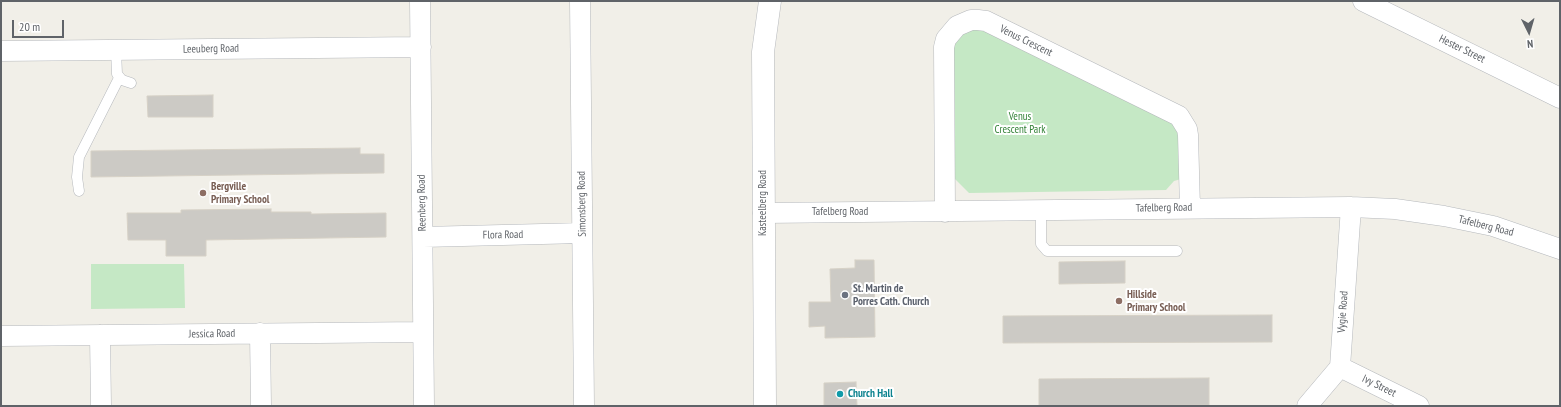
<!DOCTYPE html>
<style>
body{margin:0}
#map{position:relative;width:1561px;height:407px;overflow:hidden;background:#f1efe8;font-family:"PT Sans Narrow",sans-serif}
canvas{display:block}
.frame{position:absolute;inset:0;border:2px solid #5f6368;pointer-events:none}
.north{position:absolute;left:1509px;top:12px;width:40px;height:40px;-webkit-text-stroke:3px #fff;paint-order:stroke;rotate:175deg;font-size:11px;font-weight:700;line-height:16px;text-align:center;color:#5f6368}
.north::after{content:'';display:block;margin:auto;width:14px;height:18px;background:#5f6368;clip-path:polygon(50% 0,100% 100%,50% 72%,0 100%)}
.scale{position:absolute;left:12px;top:20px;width:52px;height:18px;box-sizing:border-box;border:2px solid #5f6368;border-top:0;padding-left:5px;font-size:12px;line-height:14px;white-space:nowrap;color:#5f6368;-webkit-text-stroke:3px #fff;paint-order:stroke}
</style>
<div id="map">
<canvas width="1561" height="407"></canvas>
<div class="frame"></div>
<div class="north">N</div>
<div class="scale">20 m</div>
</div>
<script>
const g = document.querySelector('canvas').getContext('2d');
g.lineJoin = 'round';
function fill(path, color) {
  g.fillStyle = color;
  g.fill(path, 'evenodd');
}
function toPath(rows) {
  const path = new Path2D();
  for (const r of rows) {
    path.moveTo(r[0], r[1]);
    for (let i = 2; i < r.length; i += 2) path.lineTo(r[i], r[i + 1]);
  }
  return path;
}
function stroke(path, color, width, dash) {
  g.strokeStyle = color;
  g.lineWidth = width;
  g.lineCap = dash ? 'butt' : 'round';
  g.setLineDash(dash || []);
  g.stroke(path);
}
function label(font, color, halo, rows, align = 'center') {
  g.font = font + ' "PT Sans Narrow",sans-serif';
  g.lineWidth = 4;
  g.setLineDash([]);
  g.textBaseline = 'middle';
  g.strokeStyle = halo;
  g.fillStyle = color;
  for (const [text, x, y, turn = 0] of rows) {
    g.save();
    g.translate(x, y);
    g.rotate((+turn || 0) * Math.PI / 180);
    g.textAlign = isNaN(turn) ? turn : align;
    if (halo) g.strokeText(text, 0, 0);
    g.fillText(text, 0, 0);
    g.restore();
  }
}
fill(toPath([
 [978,27,1173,122,1179,131,1181,179,1174,181,1166,190,969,193,951,175,951,48,955,37],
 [91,264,184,264,185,308,91,309]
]), '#c5e8c5');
const building = toPath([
 [213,95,213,117,148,117,147,96,213,95],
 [360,148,360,154,384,154,384,173,91,177,91,151,360,148],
 [271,209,271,212,311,212,311,214,386,213,386,237,206,240,206,256,166,256,166,240,128,240,127,213,181,213,181,210,271,209],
 [855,260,874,260,875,337,825,338,825,326,809,327,809,302,831,302,830,269,855,268,855,260],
 [1125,261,1125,283,1059,284,1059,262,1125,261],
 [1272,315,1272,342,1003,343,1003,316,1272,315],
 [1209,378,1209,405,1039,406,1039,379,1209,378],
 [856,382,857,406,824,406,824,383,856,382]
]);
fill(building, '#cccac5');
stroke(building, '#d6d1c6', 1);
const service = toPath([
 [116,50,117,74,122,80,131,83],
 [79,191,77,177,79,157,119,78],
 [1041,209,1041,244,1047,251,1177,251]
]);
const minor = toPath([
 [420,1,424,406],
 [580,1,584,406],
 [1363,1,1560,98],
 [1,51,421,47],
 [945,212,944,47,946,39,957,26,971,20,978,20,986,21,1179,116,1187,129,1188,135,1190,208],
 [763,213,1351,207,1395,209,1444,216,1493,226,1560,249],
 [423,237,582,233],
 [260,333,261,406],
 [100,335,101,406],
 [1,336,423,332],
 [1340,367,1419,406],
 [1307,406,1340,367,1351,207]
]);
const tertiary = toPath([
 [765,406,763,52,770,1]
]);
stroke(service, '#b5b8bc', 11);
stroke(minor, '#b5b8bc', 21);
stroke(tertiary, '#b5b8bc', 23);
stroke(service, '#fff', 10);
stroke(minor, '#fff', 20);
stroke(tertiary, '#fff', 22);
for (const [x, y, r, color] of [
 [203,193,4,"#8d6e63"],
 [845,295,4,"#6b7280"],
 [1119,301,4,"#8d6e63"],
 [840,394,4,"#0f9aa8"]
]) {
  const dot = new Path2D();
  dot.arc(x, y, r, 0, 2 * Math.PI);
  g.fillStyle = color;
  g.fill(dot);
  stroke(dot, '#fff', 1.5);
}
label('11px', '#5f6368', '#fff', [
 ["Venus Crescent",1026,41,26],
 ["Leeuberg Road",211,49,-1],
 ["Hester Street",1462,49,26],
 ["Reenberg Road",422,203,-91],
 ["Kasteelberg Road",763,203,-90],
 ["Simonsberg Road",582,204,-91],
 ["Tafelberg Road",1164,208,-1],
 ["Tafelberg Road",840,212],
 ["Tafelberg Road",1486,226,14],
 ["Flora Road",503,235,-1],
 ["Vygie Road",1343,312,-86],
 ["Jessica Road",212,334,-1],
 ["Ivy Street",1379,386,26]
]);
label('11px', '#348238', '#fff', [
 ["Venus",1020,117],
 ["Crescent Park",1020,130]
]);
label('bold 11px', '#785e54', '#fff', [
 ["Bergville",211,187],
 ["Primary School",211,200],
 ["Hillside",1127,295],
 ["Primary School",1127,308]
], 'left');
label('bold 11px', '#5b616d', '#fff', [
 ["St. Martin de",853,289],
 ["Porres Cath. Church",853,302]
], 'left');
label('bold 11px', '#0d838f', '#fff', [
 ["Church Hall",848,394]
], 'left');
</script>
